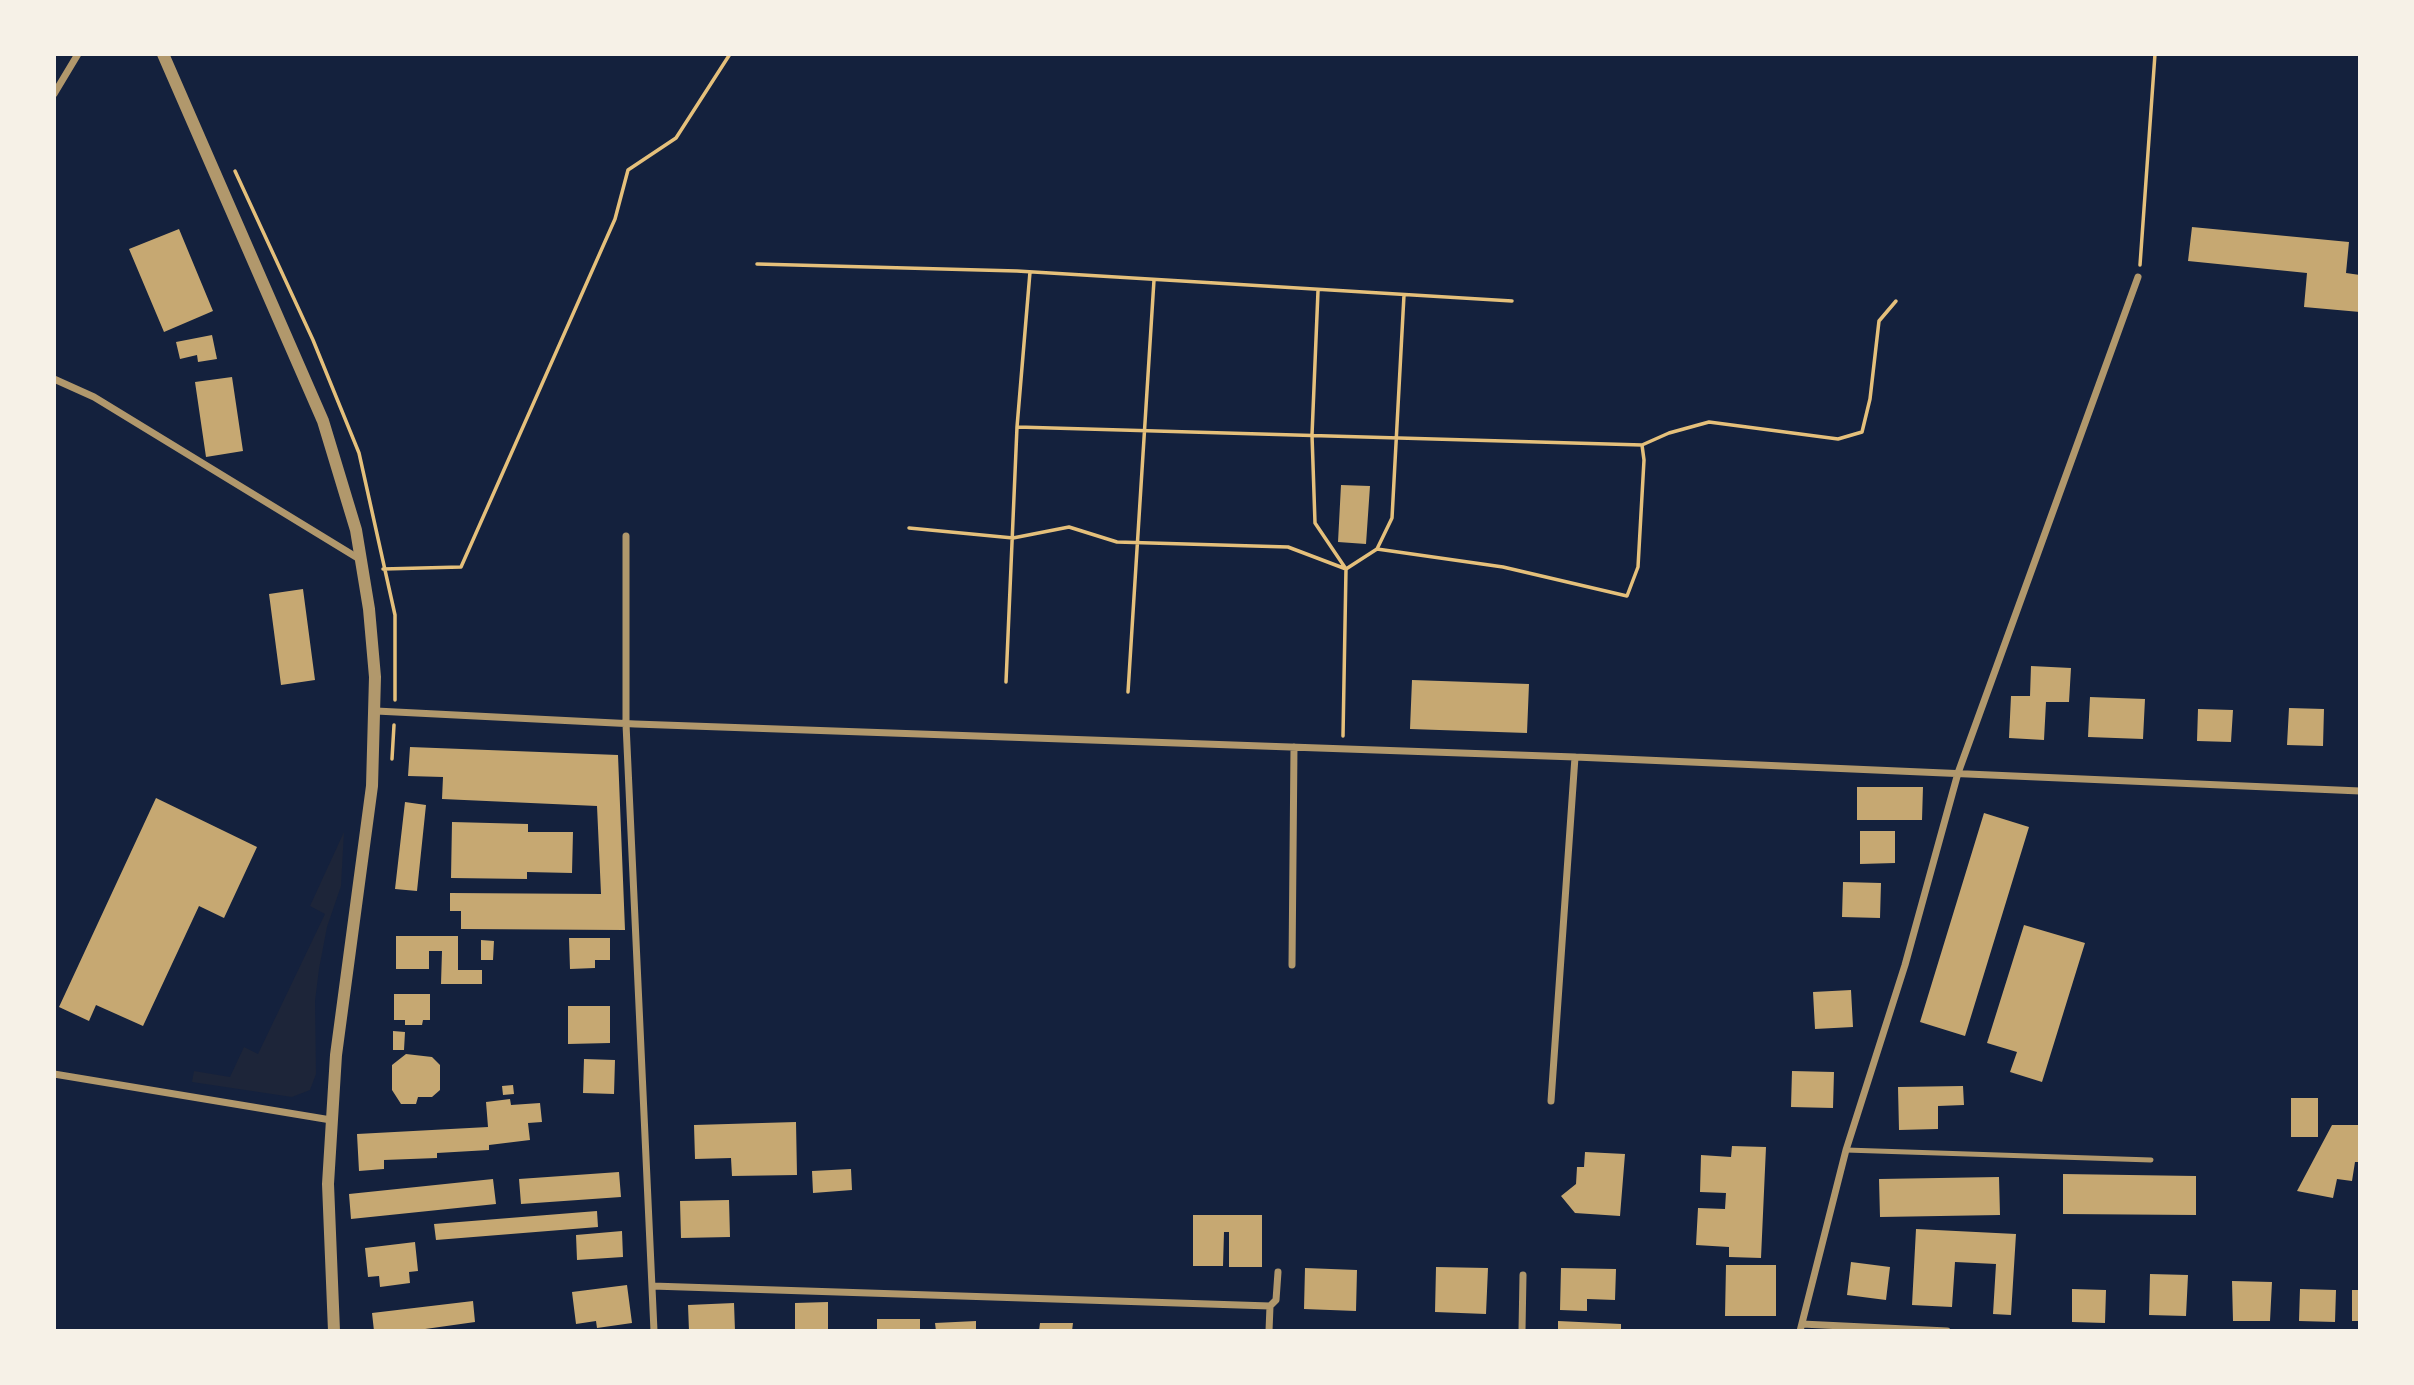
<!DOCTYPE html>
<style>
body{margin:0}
#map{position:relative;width:2414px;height:1385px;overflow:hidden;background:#14213d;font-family:Ubuntu,sans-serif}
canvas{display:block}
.frame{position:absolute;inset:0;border:56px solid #f6f1e7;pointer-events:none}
</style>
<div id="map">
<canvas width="2414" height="1385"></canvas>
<div class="frame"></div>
</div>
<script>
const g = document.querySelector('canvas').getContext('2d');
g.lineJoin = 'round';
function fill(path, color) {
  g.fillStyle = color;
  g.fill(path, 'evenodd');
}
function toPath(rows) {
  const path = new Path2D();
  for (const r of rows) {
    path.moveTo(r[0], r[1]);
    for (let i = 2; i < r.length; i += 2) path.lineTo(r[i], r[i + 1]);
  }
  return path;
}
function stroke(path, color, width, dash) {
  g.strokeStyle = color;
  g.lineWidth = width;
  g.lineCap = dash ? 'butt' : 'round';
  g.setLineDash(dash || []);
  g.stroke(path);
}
fill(toPath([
 [344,832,341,886,327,927,319,969,315,1001,316,1074,310,1090,292,1097,192,1082,194,1071,230,1077,244,1047,258,1054,325,914,310,906]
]), '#1d2539');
fill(toPath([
 [2192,227,2349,242,2346,273,2360,275,2360,312,2304,307,2307,273,2188,261],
 [179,229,213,311,164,332,129,249],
 [212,335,217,359,198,362,197,355,180,359,176,342],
 [232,377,243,451,206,457,195,382],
 [1341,485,1370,486,1366,544,1338,542],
 [303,589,315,680,281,685,269,594],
 [2031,666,2071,668,2069,702,2046,702,2044,740,2009,738,2011,696,2030,696],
 [1412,680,1529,684,1527,733,1410,729],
 [2090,697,2145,699,2143,739,2088,737],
 [2289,708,2324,709,2323,746,2287,745],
 [2198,709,2233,710,2231,742,2197,741],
 [410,747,618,755,625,930,461,929,461,911,450,911,450,893,601,894,597,806,442,799,443,777,408,776],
 [1857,787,1923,787,1922,820,1857,820],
 [156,798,257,847,224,918,199,906,143,1026,96,1005,89,1021,59,1007],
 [405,802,426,805,417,891,395,889],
 [1984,813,2029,827,1965,1036,1920,1022],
 [452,822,528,824,528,832,573,832,572,873,527,872,527,879,451,878],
 [1860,831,1895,831,1895,863,1860,864],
 [1843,882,1881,883,1880,918,1842,917],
 [2024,925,2085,943,2042,1082,2010,1072,2017,1052,1987,1043],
 [396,936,458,936,458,970,482,970,482,984,441,984,442,951,429,951,429,969,396,969],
 [569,938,610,938,610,960,595,960,595,968,570,969],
 [481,940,494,941,493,960,481,960],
 [1851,990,1853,1027,1815,1029,1813,992],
 [394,994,430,994,430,1020,423,1020,422,1025,405,1025,405,1020,394,1020],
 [568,1006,610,1006,610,1043,568,1044],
 [393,1031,405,1032,404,1050,393,1050],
 [406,1054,432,1057,440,1065,440,1090,432,1097,418,1097,416,1104,401,1104,392,1090,392,1065],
 [584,1059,615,1060,614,1094,583,1093],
 [1792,1071,1834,1072,1833,1108,1791,1107],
 [513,1085,514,1094,503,1095,502,1086],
 [1963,1086,1964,1105,1938,1106,1938,1129,1899,1130,1898,1087],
 [2291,1098,2318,1098,2318,1137,2291,1137],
 [510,1099,511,1105,540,1103,542,1122,528,1123,530,1140,489,1145,489,1150,437,1153,437,1158,384,1160,384,1169,359,1171,357,1134,488,1127,486,1102],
 [796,1122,797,1175,732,1176,731,1158,695,1159,694,1125],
 [2332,1125,2360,1125,2360,1162,2355,1162,2352,1181,2337,1179,2333,1198,2297,1191],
 [1732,1146,1766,1147,1761,1258,1729,1257,1729,1247,1696,1245,1698,1208,1725,1209,1726,1193,1700,1192,1701,1155,1731,1157],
 [1585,1152,1625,1154,1620,1216,1575,1213,1561,1196,1576,1184,1577,1167,1584,1167],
 [851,1169,852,1190,813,1193,812,1171],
 [619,1172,621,1197,521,1204,519,1179],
 [2063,1174,2196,1176,2196,1215,2063,1214],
 [1999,1177,2000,1215,1880,1217,1879,1179],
 [493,1179,496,1204,351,1219,349,1194],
 [729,1200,730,1237,681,1238,680,1201],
 [597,1211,598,1227,436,1240,434,1224],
 [1193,1215,1262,1215,1262,1267,1229,1267,1229,1232,1224,1232,1223,1266,1193,1266],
 [1916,1229,2016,1234,2011,1315,1993,1314,1996,1264,1955,1262,1952,1307,1912,1305],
 [622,1231,623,1257,577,1260,576,1235],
 [415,1242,418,1271,409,1272,410,1283,380,1287,379,1276,368,1277,365,1248],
 [1851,1262,1890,1267,1886,1300,1847,1295],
 [1726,1265,1776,1265,1776,1316,1725,1316],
 [1436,1267,1488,1268,1486,1314,1435,1312],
 [1305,1268,1357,1270,1356,1311,1304,1309],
 [1561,1268,1616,1269,1615,1300,1587,1299,1587,1311,1560,1310],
 [2150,1274,2188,1275,2186,1316,2149,1315],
 [2232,1281,2272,1282,2270,1321,2233,1321],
 [627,1285,632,1323,597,1328,596,1321,576,1324,572,1292],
 [2072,1289,2106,1290,2105,1323,2072,1322],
 [2300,1289,2336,1290,2335,1322,2299,1321],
 [2352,1290,2360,1290,2360,1321,2352,1321],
 [473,1301,475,1322,411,1331,374,1331,372,1313],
 [828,1302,828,1331,795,1331,795,1303],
 [734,1303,735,1331,689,1331,688,1305],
 [877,1319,920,1319,920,1331,877,1331],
 [976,1321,976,1331,936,1331,935,1323],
 [1558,1321,1621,1324,1621,1331,1558,1331],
 [1040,1323,1073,1323,1072,1331,1039,1331]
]), '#c6a872');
stroke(toPath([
 [235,171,313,340,359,453,395,615,395,700],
 [757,264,1017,271,1512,301],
 [2140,265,2155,54],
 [1318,291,1312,435,1315,523,1346,569,1377,549,1392,518,1404,295],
 [1017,427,1642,445],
 [909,528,1013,538,1069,527,1117,542,1288,547,1346,569,1343,736],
 [1377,549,1503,567,1627,596,1638,567,1644,460,1642,445,1669,433,1709,422,1838,439,1862,432,1870,399,1879,321,1896,301],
 [383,569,461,567,615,219,628,170,676,138,730,54],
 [1006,682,1017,427,1030,272],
 [1128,692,1154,280],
 [392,759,394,725]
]), '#e5c07b', 3.5);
stroke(toPath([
 [1846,1150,2151,1160]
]), '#b1986c', 5);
stroke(toPath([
 [54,94,78,54],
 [54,379,94,397,361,560],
 [626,536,626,724,654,1331],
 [376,711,635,724,1575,757,2360,791],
 [1292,965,1294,747],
 [54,1074,331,1120],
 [1551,1101,1575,757],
 [652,1286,1270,1306],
 [1802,1324,1947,1331],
 [1269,1331,1270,1306,1276,1300,1278,1272],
 [1522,1331,1523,1275],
 [1800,1331,1846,1150,1905,965,1958,773,2138,277]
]), '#b1986c', 7);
stroke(toPath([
 [163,54,323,421,356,530,369,609,375,677,372,786,336,1055,328,1184,334,1331]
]), '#b1986c', 12);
</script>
